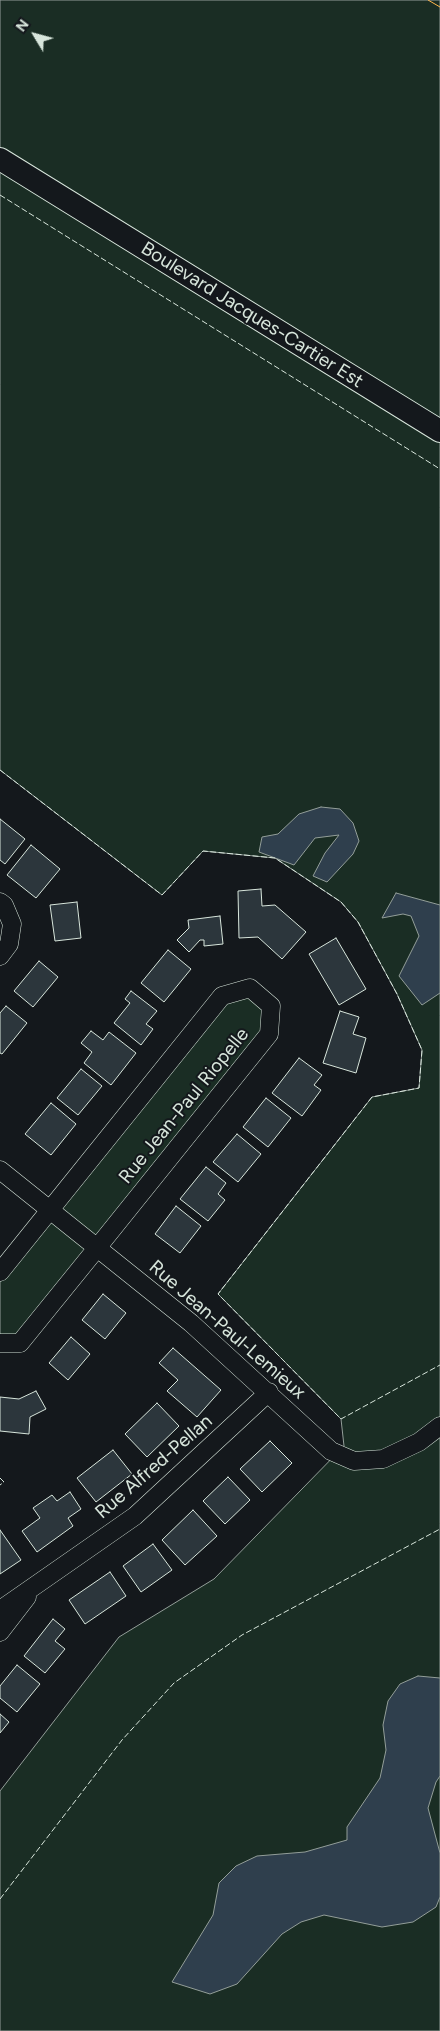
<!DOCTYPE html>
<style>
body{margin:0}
#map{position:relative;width:440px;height:2031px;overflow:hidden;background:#14181c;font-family:Figtree,sans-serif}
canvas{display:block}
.north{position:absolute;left:10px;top:10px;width:50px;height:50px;-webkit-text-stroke:4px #14181c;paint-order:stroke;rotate:307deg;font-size:14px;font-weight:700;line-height:20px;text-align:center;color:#d8e6dc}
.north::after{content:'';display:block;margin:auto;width:18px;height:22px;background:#d8e6dc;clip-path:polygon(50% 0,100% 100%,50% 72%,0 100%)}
</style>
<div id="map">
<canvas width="440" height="2031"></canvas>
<div class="north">N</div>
</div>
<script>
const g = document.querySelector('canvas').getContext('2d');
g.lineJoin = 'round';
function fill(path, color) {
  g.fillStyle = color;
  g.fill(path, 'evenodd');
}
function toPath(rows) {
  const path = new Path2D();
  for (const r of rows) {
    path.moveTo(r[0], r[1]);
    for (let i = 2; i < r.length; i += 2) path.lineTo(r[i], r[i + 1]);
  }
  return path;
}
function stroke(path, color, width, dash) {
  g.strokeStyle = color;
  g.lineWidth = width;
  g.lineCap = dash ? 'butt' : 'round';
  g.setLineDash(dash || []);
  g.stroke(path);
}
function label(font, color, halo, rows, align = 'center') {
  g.font = font + ' Figtree,sans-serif';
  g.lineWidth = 4;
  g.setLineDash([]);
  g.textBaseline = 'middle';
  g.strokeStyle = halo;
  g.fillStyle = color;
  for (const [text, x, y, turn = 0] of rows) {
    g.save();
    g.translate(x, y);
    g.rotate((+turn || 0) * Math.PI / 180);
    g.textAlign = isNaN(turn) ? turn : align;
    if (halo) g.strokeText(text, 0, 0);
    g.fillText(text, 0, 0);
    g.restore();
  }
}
const green = toPath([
 [0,0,440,0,440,2031,0,2031,0,1791,119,1637,214,1579,344,1446,341,1419,218,1294,372,1097,419,1088,422,1050,397,994,358,922,341,902,275,858,203,851,162,895,0,770,0,0],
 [250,988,271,1006,269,1034,20,1343,0,1343,0,1272,222,996,250,988]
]);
fill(green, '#1a2d24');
stroke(green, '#939e99', 1);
const water = toPath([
 [321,807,340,809,353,823,359,841,353,854,327,882,313,876,325,853,339,835,315,838,294,865,259,852,262,837,278,834,299,814,321,807],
 [396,893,440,905,440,993,422,1005,399,976,419,936,411,916,403,914,382,918,396,893],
 [418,1676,440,1678,440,1776,436,1782,428,1808,440,1853,440,1897,436,1907,413,1922,382,1927,324,1915,301,1922,282,1934,237,1984,210,1994,172,1982,213,1915,219,1883,236,1866,257,1856,305,1852,347,1840,347,1827,380,1778,386,1750,383,1725,388,1701,400,1684,418,1676]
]);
fill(water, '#2f3f4d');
stroke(water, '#939e99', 1);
const building = toPath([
 [0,819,25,839,5,864,0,860,0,819],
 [31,845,60,869,36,898,7,875,31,845],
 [261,889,262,906,275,905,306,932,282,959,258,937,239,938,238,891,261,889],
 [77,902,81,938,55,941,50,905,77,902],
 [220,916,223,944,204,946,204,940,200,940,189,952,177,940,189,928,188,920,220,916],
 [336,938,366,989,339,1005,309,954,336,938],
 [168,950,191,969,164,1002,141,983,168,950],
 [39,961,58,977,33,1007,14,991,39,961],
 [131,991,157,1011,146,1024,153,1029,141,1045,114,1023,130,1003,125,999,131,991],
 [6,1006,27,1023,2,1054,0,1053,0,1013,6,1006],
 [340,1011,359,1017,353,1034,366,1038,356,1073,323,1063,340,1011],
 [91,1031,103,1040,109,1032,136,1053,111,1085,84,1063,92,1052,81,1043,91,1031],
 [299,1058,322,1075,314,1085,321,1090,302,1116,272,1093,299,1058],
 [81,1069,102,1086,78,1115,57,1098,81,1069],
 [266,1098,291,1118,268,1147,243,1127,266,1098],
 [51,1103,76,1124,51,1155,25,1134,51,1103],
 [237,1134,261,1154,238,1182,213,1162,237,1134],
 [206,1167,226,1183,218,1194,225,1200,208,1221,180,1199,206,1167],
 [176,1206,201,1226,180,1253,155,1234,176,1206],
 [103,1294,126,1313,105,1339,82,1320,103,1294],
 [71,1337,90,1354,68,1380,49,1363,71,1337],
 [173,1348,221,1390,197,1417,167,1391,178,1380,159,1363,173,1348],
 [36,1391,46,1409,30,1417,29,1434,0,1431,0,1397,19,1399,36,1391],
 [157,1403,179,1426,147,1457,125,1434,157,1403],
 [270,1441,292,1463,262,1492,240,1469,270,1441],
 [113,1450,132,1474,96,1502,77,1478,113,1450],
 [228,1477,250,1500,225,1524,203,1501,228,1477],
 [70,1492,81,1509,68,1518,73,1526,37,1552,22,1531,40,1518,33,1508,52,1495,57,1501,70,1492],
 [193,1510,217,1536,185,1565,162,1540,193,1510],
 [0,1530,21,1560,0,1574,0,1530],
 [153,1544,172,1570,141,1592,123,1566,153,1544],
 [110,1572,126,1596,85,1624,69,1600,110,1572],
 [53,1619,65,1629,55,1641,65,1649,45,1673,24,1656,53,1619],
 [17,1665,40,1684,17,1712,0,1698,0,1686,17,1665],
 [0,1714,9,1722,0,1733,0,1714]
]);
fill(building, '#2c363c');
stroke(building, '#d8e6dc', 1);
const minor = toPath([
 [0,902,4,905,12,924,9,944,0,956],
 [0,1170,191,1323,331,1451,354,1461,383,1459,419,1442,440,1426],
 [0,1272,222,996,250,988,271,1006,269,1034,97,1248,20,1343,0,1343],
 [0,1610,135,1516,269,1392],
 [0,1632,27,1597]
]);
const major = toPath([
 [0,159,440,431]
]);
stroke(minor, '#d8e6dc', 19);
stroke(major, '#d8e6dc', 24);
stroke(minor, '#14181c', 18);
stroke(major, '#14181c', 22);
stroke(toPath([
 [0,195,440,469],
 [0,770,162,895,203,851,275,858,341,902,358,922,397,994,422,1050,419,1088,372,1097,218,1294,341,1419,440,1365],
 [0,1478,4,1482,0,1485],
 [0,1899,122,1740,174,1683,242,1635,440,1529]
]), '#d8e6dc', 1, [6, 2.5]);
stroke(toPath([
 [428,0,440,7]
]), '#ffb74d', 1, [18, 4, 2.5, 4]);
label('19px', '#d8e6dc', '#14181c', [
 ["Boulevard Jacques-Cartier Est",252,315,32],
 ["Rue Jean-Paul Riopelle",184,1106,-51],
 ["Rue Jean-Paul-Lemieux",227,1330,41],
 ["Rue Alfred-Pellan",154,1467,-41]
]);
</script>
